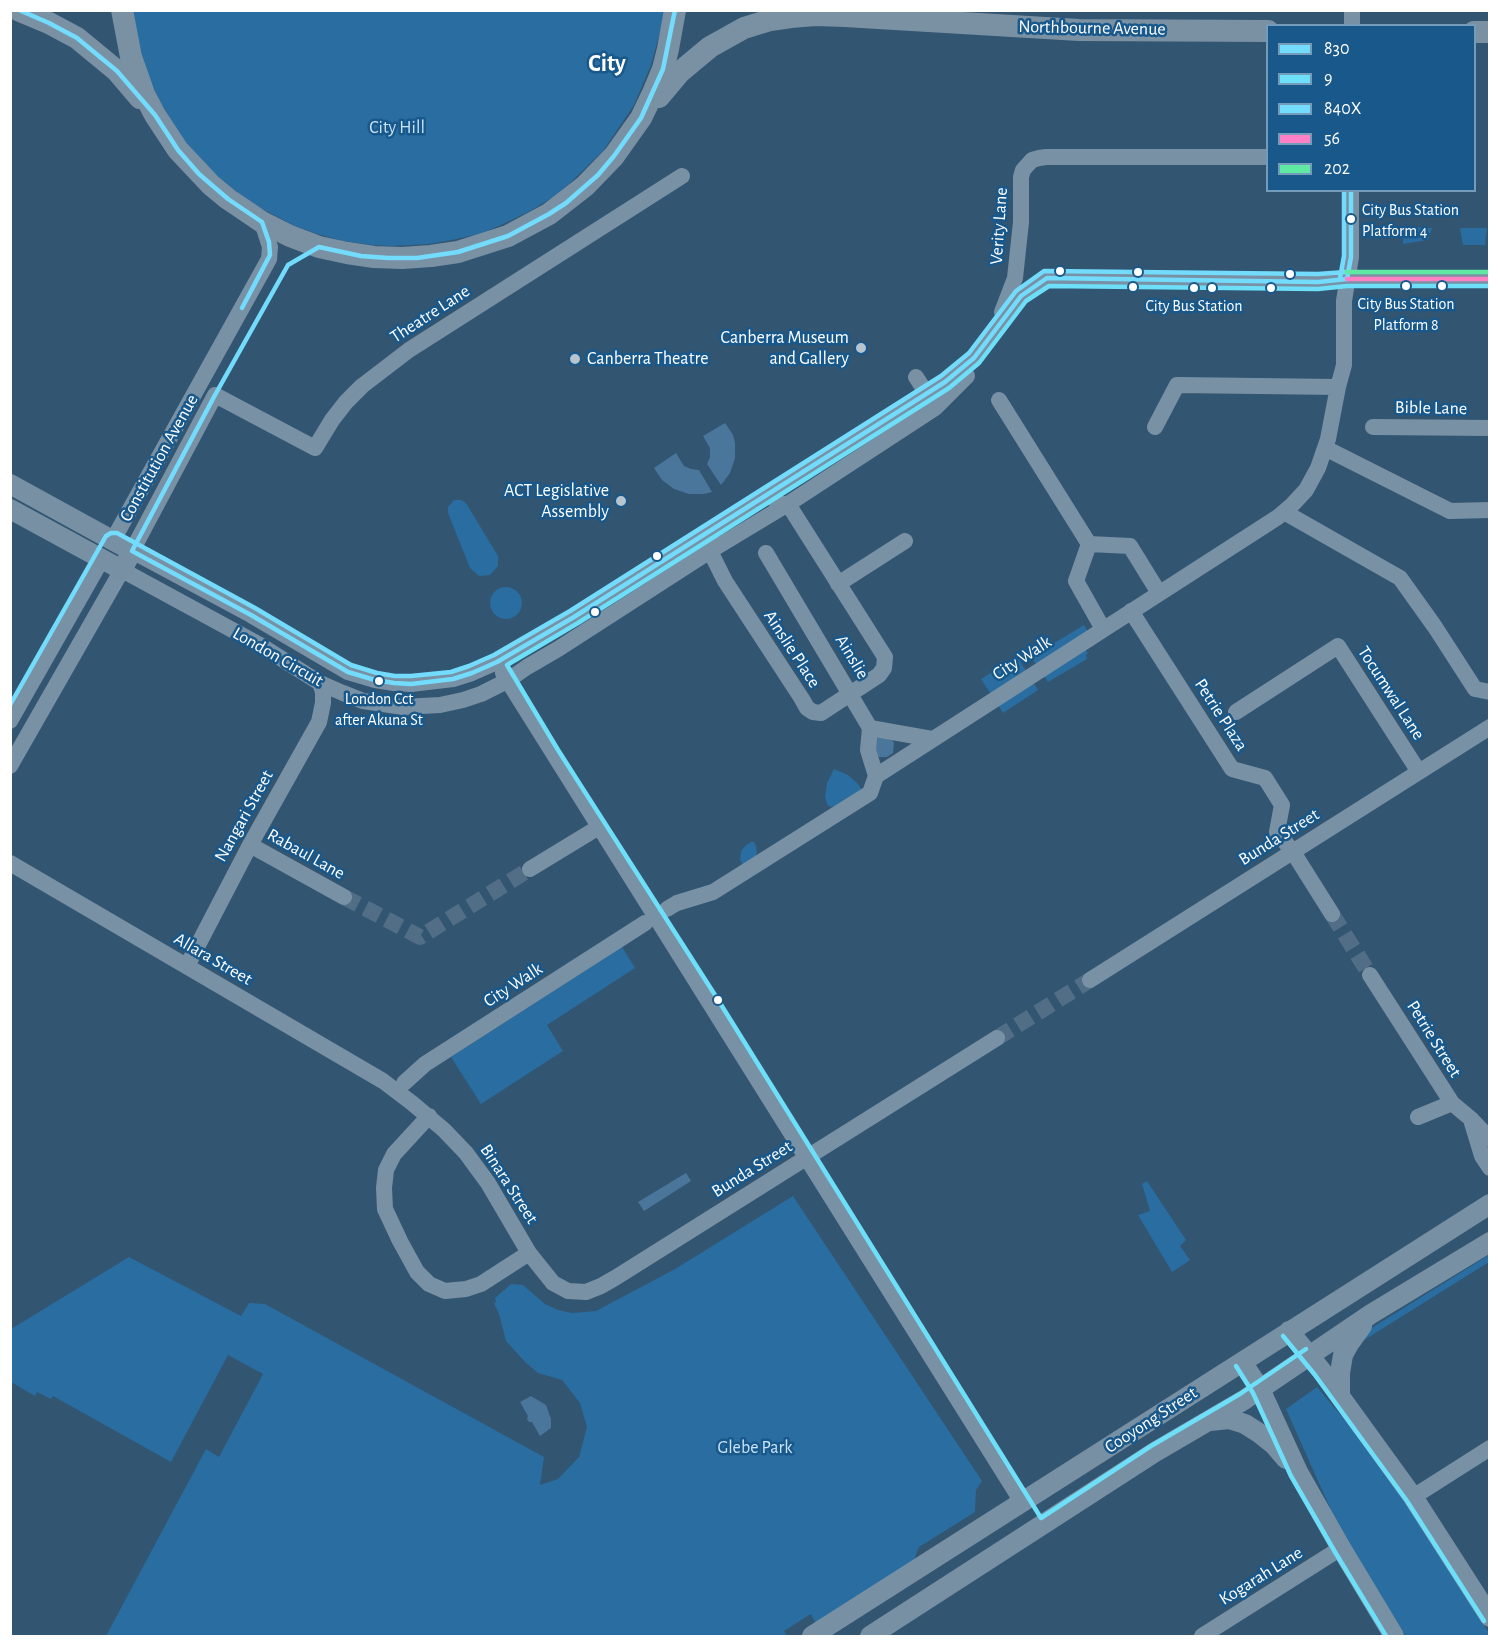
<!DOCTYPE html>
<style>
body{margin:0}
#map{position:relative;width:1500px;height:1647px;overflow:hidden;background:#325571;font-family:"Alegreya Sans",sans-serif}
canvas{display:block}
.frame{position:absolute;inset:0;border:12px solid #fff;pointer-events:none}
.legend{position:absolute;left:1266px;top:24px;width:210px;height:168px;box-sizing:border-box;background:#18588b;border:2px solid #749bb9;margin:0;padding:8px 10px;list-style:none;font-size:18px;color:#fff}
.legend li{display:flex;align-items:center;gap:12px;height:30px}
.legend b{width:30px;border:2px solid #749bb9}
</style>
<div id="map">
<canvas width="1500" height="1647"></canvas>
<div class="frame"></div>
<ul class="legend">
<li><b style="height:8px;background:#73dcfd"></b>830</li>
<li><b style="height:8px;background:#6ddff8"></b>9</li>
<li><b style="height:8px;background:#73dcfd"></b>840X</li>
<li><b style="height:8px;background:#ff80c5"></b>56</li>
<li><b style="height:8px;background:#60e9a3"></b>202</li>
</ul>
</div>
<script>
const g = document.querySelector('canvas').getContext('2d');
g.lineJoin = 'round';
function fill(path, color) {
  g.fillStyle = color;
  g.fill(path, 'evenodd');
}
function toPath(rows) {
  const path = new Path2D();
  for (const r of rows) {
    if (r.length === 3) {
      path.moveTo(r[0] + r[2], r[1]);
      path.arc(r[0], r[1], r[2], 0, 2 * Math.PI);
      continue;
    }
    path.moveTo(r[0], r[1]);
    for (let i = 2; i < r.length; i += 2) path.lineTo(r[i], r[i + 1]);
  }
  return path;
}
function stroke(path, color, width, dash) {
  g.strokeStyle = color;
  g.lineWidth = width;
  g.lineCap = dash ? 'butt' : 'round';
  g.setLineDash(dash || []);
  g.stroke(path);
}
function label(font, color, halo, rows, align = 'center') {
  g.font = font + ' "Alegreya Sans",sans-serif';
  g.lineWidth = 5;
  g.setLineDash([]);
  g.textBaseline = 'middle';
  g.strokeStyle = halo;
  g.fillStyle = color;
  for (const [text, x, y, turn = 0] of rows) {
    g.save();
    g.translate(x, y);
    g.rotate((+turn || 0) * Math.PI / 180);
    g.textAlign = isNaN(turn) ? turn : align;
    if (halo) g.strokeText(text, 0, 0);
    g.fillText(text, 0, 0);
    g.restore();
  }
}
fill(toPath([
 [131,11,664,11,660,32,651,65,634,105,603,151,570,183,553,197,530,211,501,225,482,233,457,239,429,244,392,246,372,245,343,241,314,233,295,226,251,203,216,175,186,144,160,102,146,72],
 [1404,227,1432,228,1428,240,1403,244],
 [1460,228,1487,228,1485,245,1463,245],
 [454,500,461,500,466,503,498,556,498,566,490,575,479,576,470,568,448,513,448,507],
 [506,603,16],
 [1084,625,1096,644,1086,650,1088,653,1086,655,1087,659,1048,682,1031,657],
 [1017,656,1038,690,1003,713,981,679],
 [834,769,848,775,858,784,864,793,841,805,830,807,827,804,825,796,827,783],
 [751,842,754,842,756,846,757,853,755,858,744,866,740,860,741,851,746,845],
 [622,947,635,968,547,1025,563,1051,481,1104,451,1057],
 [1147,1181,1186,1240,1180,1246,1190,1260,1172,1272,1138,1215,1150,1211,1142,1184],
 [793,1196,982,1481,976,1490,975,1512,919,1547,914,1560,816,1624,811,1614,784,1631,787,1636,106,1636,206,1449,219,1457,263,1374,228,1355,171,1462,53,1396,51,1399,37,1392,35,1396,11,1382,11,1329,129,1257,241,1316,249,1303,265,1304,544,1457,540,1485,558,1479,579,1457,587,1427,580,1403,562,1380,538,1373,526,1363,506,1341,499,1314,494,1303,496,1302,495,1298,511,1284,523,1285,545,1304,558,1310,572,1313,596,1311,675,1269],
 [1489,1255,1489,1262,1361,1342,1365,1332],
 [1317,1387,1384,1466,1489,1633,1489,1636,1406,1636,1343,1537,1286,1409]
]), '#296da1');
fill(toPath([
 [725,423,733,435,735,443,735,458,730,473,721,485,707,464,710,457,710,448,703,436],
 [676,453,684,466,691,469,699,470,712,492,704,494,689,494,674,489,662,480,654,468],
 [879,737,892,740,894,743,893,753,887,757,879,757,876,755,876,739],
 [686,1173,691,1181,644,1211,638,1202],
 [531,1396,546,1405,551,1419,551,1428,540,1436,532,1422,529,1422,527,1419,528,1416,520,1402]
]), '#4a769b');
stroke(toPath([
 [344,897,420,937,530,869],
 [1332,914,1370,975],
 [997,1038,1090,980]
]), '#516e86', 16, [16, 8]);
stroke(toPath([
 [1352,26,1352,10],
 [682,176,409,350,362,386,346,402,332,420,315,448,215,395,132,551,251,615,348,672,375,680,394,683,411,684,453,679,472,673,497,662,574,617,945,382,974,358,1021,296,1047,278,1318,282,1347,279,1490,279],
 [1002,312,1015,278,1021,222,1021,177,1023,170,1032,160,1039,158,1046,157,1268,157],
 [916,377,932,402],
 [999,400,1089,544,1130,546,1159,593],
 [1155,427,1177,385,1338,387],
 [1373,427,1490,428],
 [1325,448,1450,511,1490,510],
 [1284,512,1400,578,1435,627,1475,689,1490,692],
 [113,540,269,259,270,247,262,222],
 [712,542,710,551,725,581,802,699,807,708,813,712,821,713,824,711,879,675,884,668,885,657,788,504,777,504],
 [1089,544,1076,581,1103,629],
 [766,553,870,728,932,739],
 [838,584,905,541],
 [1131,611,1232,769,1265,778,1282,805,1277,832,1293,852,1332,914],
 [503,673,1022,1502],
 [1236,712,1338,646,1419,772],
 [10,721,102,559],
 [870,728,868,750,876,776],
 [10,766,122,570,260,645,320,683,343,693,363,701,403,707,440,705,463,700,481,694,507,681,527,667,558,649,710,551,788,504,935,408,967,376],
 [250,845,344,897],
 [10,863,383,1081,412,1103,444,1130,466,1153,488,1183,529,1253,553,1283,568,1291,586,1292,601,1286,615,1278,997,1038],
 [530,869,599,827],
 [667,909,677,903,713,892,870,793,876,776,1278,517,1292,505,1306,490,1318,468,1328,439,1338,387,1344,365,1344,301,1351,257,1351,190],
 [187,966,250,845,319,722,323,703,323,692,320,683],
 [1370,975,1452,1103,1471,1119,1490,1139],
 [1090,980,1490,727],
 [404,1083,425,1064,645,923],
 [429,1116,394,1154,386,1170,384,1188,385,1209,400,1241,417,1272,429,1284,445,1291,466,1289,481,1284,529,1253],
 [1418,1117,1452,1103],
 [1472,1123,1482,1156,1490,1168],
 [1413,1497,1490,1448],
 [1202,1636,1341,1548]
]), '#7991a5', 16);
stroke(toPath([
 [10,484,132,551,122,570,10,509],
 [1289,1331,1321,1370,1413,1497,1490,1617],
 [1242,1362,1260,1389,1298,1472,1341,1548,1394,1636],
 [1340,1396,1340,1373,1343,1355,1349,1344,1362,1326],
 [1210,1421,1229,1419,1245,1424,1259,1433,1274,1445,1286,1459],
 [812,1636,1490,1204],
 [870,1636,1155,1452,1244,1400,1371,1314,1490,1242]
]), '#7890a3', 20);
stroke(toPath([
 [18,10,49,23,77,38,117,71,140,98],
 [122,10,131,57,144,94,155,115,178,150,211,185,228,199,262,222,290,236,319,247,347,253,374,257,402,258,431,256,458,252,508,236,549,214,585,186,614,156,641,118,653,93,663,69,668,49,675,10],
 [1474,32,1490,32],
 [659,97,680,72,710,47,744,28,770,20,791,17,815,15,845,16,1079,30,1268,31]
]), '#7a91a4', 22);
stroke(toPath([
 [19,10,49,23,77,38,117,71,155,115,178,150,199,174,228,199,262,222,269,242,270,255,242,308],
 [675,10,663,69,641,118,614,156,598,175,566,203,549,214,508,236,458,252,417,258,388,258,361,256,319,247,288,265,215,395,132,551,251,615,348,672,375,680,394,683,411,684,453,679,472,673,497,662,574,617,945,382,974,358,1021,296,1047,278,1318,282,1347,279],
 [1347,279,1351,257,1351,190]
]), '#73dcfd', 4.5);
stroke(toPath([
 [1283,1336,1315,1375,1407,1501,1484,1621],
 [1306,1349,1240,1394,1151,1446,1041,1518,715,995,558,750,507,665,578,623,949,388,979,363,1026,301,1049,286,1318,289,1347,286,1490,286],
 [1236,1366,1253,1393,1291,1476,1335,1552,1386,1636]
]), '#6ddff8', 4.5);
stroke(toPath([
 [1340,278,1344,256,1344,190],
 [10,705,106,536,111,533,117,533,255,608,351,665,377,673,395,676,411,676,451,672,469,666,494,655,570,611,941,376,969,353,1016,291,1044,271,1318,274,1346,272]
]), '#73dcfd', 4.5);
stroke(toPath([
 [1347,279,1490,279]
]), '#ff80c5', 4.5);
stroke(toPath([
 [1347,272,1490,272]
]), '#60e9a3', 4.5);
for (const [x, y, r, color] of [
 [1351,219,5,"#fff"],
 [1060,271,5,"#fff"],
 [1138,272,5,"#fff"],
 [1290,274,5,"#fff"],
 [1406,286,5,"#fff"],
 [1442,286,5,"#fff"],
 [1133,287,5,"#fff"],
 [1194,288,5,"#fff"],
 [1212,288,5,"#fff"],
 [1271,288,5,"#fff"],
 [861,348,6,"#b7c4cd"],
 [575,359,6,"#b7c4cd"],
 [621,501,6,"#b7c4cd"],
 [657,556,5,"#fff"],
 [595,612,5,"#fff"],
 [379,681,5,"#fff"],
 [718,1000,5,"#fff"]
]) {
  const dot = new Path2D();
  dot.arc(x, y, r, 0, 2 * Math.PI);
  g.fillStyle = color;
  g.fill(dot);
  stroke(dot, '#18588b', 2);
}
label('16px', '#fff', '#18588b', [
 ["City Bus Station",1362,210,"left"],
 ["Platform 4",1362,231,"left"],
 ["City Bus Station",1406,304],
 ["Platform 8",1406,325],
 ["City Bus Station",1194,306],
 ["London Cct",379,699],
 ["after Akuna St",379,720]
]);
label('18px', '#fff', '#18588b', [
 ["Northbourne Avenue",1092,28,1],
 ["Verity Lane",999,226,-86],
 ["Theatre Lane",430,314,-33],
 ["Bible Lane",1431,408,1],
 ["Constitution Avenue",159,458,-61],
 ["Ainslie Place",792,649,57],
 ["London Circuit",278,657,30],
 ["Ainslie",852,657,59],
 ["City Walk",1022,658,-33],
 ["Tocumwal Lane",1391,693,57],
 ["Petrie Plaza",1221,715,57],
 ["Nangari Street",244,816,-61],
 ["Bunda Street",1279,837,-32],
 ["Rabaul Lane",306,854,29],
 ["Allara Street",213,959,30],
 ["City Walk",513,985,-33],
 ["Petrie Street",1434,1039,58],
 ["Bunda Street",752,1169,-32],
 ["Binara Street",509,1184,57],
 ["Cooyong Street",1151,1420,-33],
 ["Kogarah Lane",1261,1576,-32]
]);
label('18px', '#c8e5fa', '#18588b', [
 ["City Hill",397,128],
 ["Glebe Park",755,1448]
]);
label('18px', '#fff', '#18588b', [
 ["Canberra Museum",849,338],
 ["and Gallery",849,359],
 ["Canberra Theatre",587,359,"left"],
 ["ACT Legislative",609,491],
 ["Assembly",609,512]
], 'right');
label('bold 24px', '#fff', '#18588b', [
 ["City",607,64]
]);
</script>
